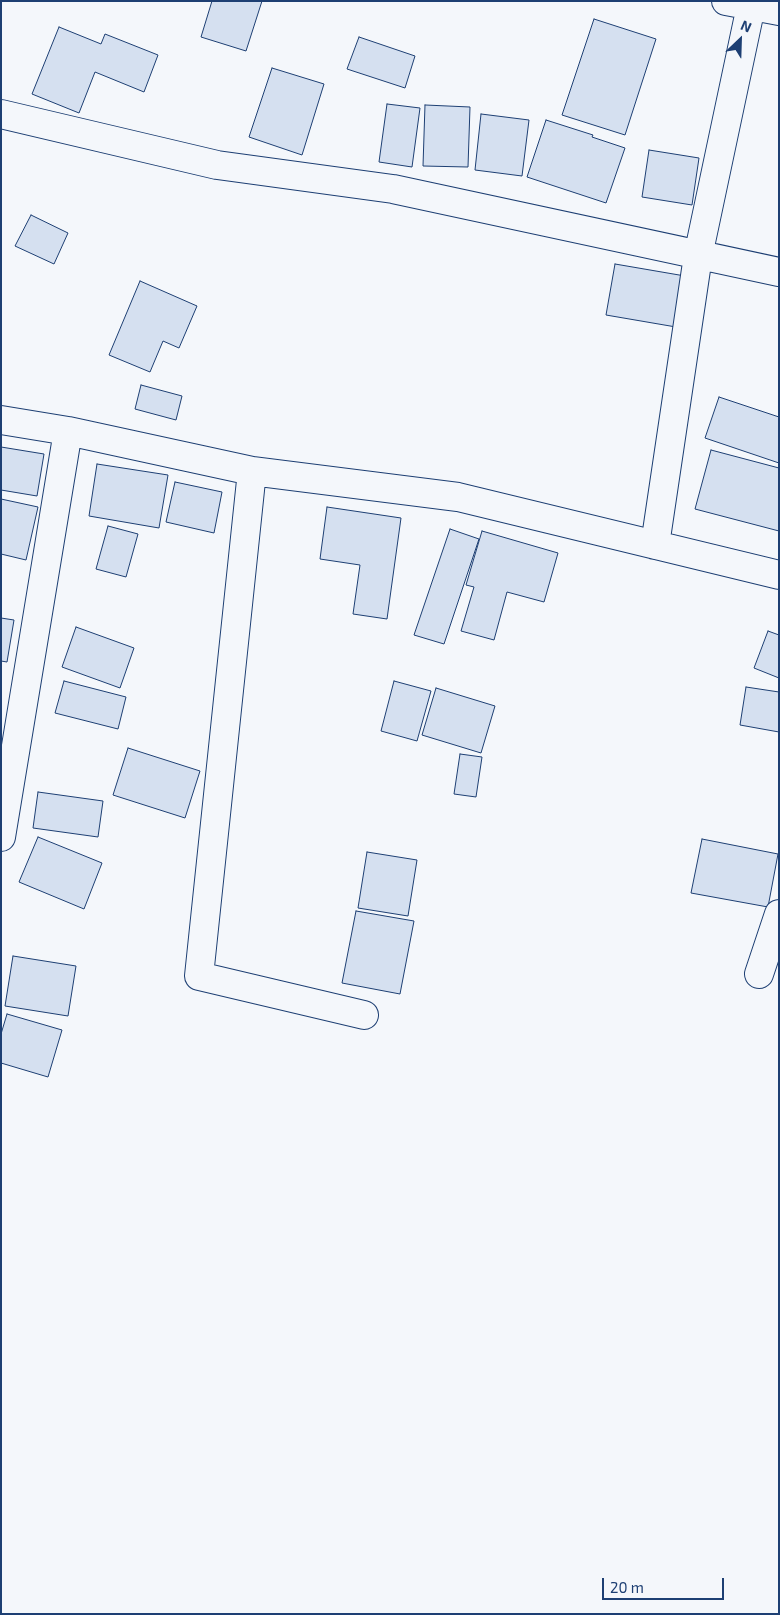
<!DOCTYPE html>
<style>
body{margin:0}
#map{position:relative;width:780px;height:1615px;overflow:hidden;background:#f4f7fb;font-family:"Exo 2",sans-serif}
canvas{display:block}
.frame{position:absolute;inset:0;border:2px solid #1d3f73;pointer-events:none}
.north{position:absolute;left:715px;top:15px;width:50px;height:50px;-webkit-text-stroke:4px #f4f7fb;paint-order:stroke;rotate:24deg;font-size:14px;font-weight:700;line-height:20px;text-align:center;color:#1d3f73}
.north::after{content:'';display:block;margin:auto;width:18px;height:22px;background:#1d3f73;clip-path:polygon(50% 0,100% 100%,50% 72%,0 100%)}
.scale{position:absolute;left:602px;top:1578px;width:122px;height:22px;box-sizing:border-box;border:2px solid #1d3f73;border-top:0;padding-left:6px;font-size:15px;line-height:18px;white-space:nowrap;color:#1d3f73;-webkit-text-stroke:4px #f4f7fb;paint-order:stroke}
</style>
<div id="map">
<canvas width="780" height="1615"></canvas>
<div class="frame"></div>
<div class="north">N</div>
<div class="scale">20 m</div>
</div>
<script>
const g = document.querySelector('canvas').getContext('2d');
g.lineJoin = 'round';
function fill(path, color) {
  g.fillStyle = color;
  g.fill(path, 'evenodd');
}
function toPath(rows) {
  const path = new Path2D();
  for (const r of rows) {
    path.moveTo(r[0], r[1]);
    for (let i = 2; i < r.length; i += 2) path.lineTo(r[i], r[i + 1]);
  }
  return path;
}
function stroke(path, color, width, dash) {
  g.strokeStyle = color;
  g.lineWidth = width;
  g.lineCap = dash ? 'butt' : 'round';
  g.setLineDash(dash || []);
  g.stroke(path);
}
const building = toPath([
 [212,1,262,1,246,51,201,37,212,1],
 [594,19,656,39,625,135,562,115,594,19],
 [59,27,101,44,105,34,158,55,144,92,95,72,79,113,32,94,59,27],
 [359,37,415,56,405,88,347,69,359,37],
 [272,68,324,84,302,155,249,137,272,68],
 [387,104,420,108,412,167,379,162,387,104],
 [425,105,470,107,468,167,423,166,425,105],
 [481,114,529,120,522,176,475,170,481,114],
 [546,120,593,135,592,137,625,148,606,203,527,177,546,120],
 [649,150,699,158,692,205,642,197,649,150],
 [31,215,68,233,54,264,15,246,31,215],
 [615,264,685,276,676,327,606,315,615,264],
 [140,281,197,306,179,348,163,341,150,372,109,355,140,281],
 [141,385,182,396,176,420,135,409,141,385],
 [719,397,779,417,779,463,705,438,719,397],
 [1,447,44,454,37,496,1,490,1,447],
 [711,450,779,468,779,531,695,509,711,450],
 [97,464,168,475,159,528,89,516,97,464],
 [175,482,222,492,214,533,166,522,175,482],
 [1,499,38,507,26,560,1,554,1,499],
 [327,507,401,518,387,619,353,614,360,565,320,559,327,507],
 [108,526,138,534,126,577,96,569,108,526],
 [450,529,479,539,444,644,414,635,450,529],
 [482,531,558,553,544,602,507,592,494,640,461,631,474,587,466,585,482,531],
 [1,618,14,620,7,662,1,661,1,618],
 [76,627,134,648,120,688,62,667,76,627],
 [768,631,779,635,779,678,754,668,768,631],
 [64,681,126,697,118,729,55,713,64,681],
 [394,681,431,691,417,741,381,731,394,681],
 [746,687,779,692,779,732,740,725,746,687],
 [436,688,495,706,481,753,422,735,436,688],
 [128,748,200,771,185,818,113,795,128,748],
 [460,754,482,757,476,797,454,794,460,754],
 [38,792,103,801,98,837,33,828,38,792],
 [38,837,102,863,84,909,19,882,38,837],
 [702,839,778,854,768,907,691,893,702,839],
 [367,852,417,860,408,916,358,908,367,852],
 [356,911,414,921,400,994,342,983,356,911],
 [13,956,76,966,68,1016,5,1006,13,956],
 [7,1014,62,1030,48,1077,1,1063,1,1034,7,1014]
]);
fill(building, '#d5e0f0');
stroke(building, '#1d3f73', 1);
const minor = toPath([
 [726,1,779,11],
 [1,114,217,165,393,189,779,272],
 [1,420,68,431,252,471,458,497,779,575],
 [252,471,199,976,364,1015],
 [655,545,698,256,751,6],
 [1,837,68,431],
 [759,974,779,914]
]);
stroke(minor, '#1d3f73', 30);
stroke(minor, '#f4f7fb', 28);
</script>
